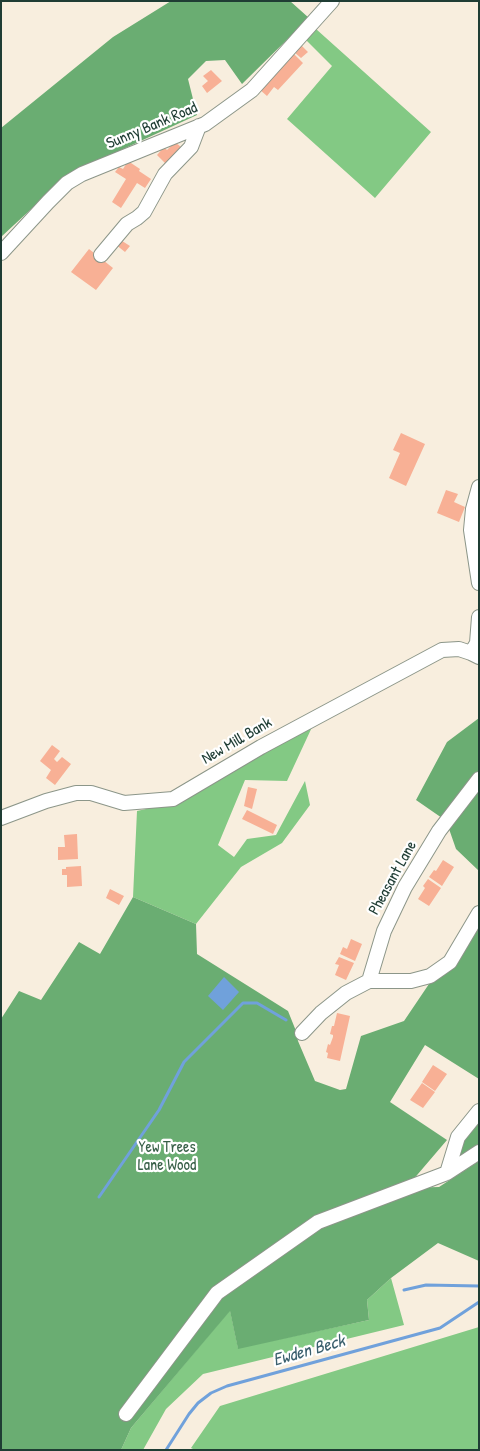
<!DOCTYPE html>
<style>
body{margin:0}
#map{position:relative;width:480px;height:1451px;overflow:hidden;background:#f8eede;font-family:"Patrick Hand",sans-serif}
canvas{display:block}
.frame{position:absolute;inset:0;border:2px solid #1f3d34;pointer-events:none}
</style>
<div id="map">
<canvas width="480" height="1451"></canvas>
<div class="frame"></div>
</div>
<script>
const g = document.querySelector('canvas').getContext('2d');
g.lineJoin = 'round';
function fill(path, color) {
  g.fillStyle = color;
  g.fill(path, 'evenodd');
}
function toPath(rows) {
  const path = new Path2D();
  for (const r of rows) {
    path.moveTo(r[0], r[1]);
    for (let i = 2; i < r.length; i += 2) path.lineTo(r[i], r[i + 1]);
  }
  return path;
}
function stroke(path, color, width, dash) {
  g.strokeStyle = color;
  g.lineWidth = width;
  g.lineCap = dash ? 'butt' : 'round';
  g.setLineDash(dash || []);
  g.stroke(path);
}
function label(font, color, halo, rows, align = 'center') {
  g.font = font + ' "Patrick Hand",sans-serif';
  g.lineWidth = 4.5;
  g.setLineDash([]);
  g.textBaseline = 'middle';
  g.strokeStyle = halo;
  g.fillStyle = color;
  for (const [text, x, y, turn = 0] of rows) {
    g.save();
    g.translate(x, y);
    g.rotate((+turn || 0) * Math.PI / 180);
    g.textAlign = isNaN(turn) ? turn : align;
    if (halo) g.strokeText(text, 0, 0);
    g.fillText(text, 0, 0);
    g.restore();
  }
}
fill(toPath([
 [316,29,431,132,375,198,287,119,332,66,305,39],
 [313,725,287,781,245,780,218,845,234,857,247,839,276,835,305,781,310,805,282,843,241,867,196,924,133,897,137,811,173,803],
 [391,1278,404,1325,203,1374,166,1409,143,1450,121,1450,131,1428,230,1310,238,1348,369,1320,367,1300],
 [479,1327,479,1450,195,1450,191,1448,220,1406]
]), '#83c984');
fill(toPath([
 [171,1,290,1,309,18,242,84,225,60,206,61,188,79,197,115,69,174,1,237,1,128,113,37],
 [479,718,479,772,442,818,416,800,447,742],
 [479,787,479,871,456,849,448,826],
 [133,897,196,924,197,954,288,1011,296,1031,298,1041,315,1081,340,1090,346,1089,361,1036,404,1021,431,981,479,922,479,1079,425,1045,390,1102,447,1140,406,1188,439,1187,479,1161,479,1261,438,1243,391,1278,367,1300,369,1320,238,1349,230,1311,131,1428,121,1450,1,1450,1,1019,19,991,41,1000,79,942,100,954],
 [479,1115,479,1148,454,1165,461,1138]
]), '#6aad72');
fill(toPath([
 [224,977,239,992,223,1010,208,996]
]), '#70a1db');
stroke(toPath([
 [99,1197,159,1110,184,1062,243,1003,257,1003,286,1020],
 [404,1290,426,1285,479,1286],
 [166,1450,189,1414,198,1403,211,1393,227,1386,440,1328,479,1302]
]), '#70a1db', 3);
fill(toPath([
 [301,45,308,52,301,58,294,52],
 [293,53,303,63,278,90,274,87,267,96,259,89],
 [211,70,222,81,207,93,202,86,208,81,203,76],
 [175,142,181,147,166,164,157,155,164,147,167,150],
 [128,161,140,169,139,171,151,179,145,188,137,183,121,208,112,202,126,179,115,172,119,167,123,169],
 [119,239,130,246,125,252,115,244],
 [89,249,113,268,96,290,71,272],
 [401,433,425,444,406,486,389,478,400,453,393,450],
 [446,490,458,494,454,502,465,507,459,522,437,513],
 [52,745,60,751,54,759,57,762,62,757,71,764,55,785,46,778,51,770,40,761],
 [248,787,257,789,252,809,244,806],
 [247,810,277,825,273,834,242,819],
 [77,834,78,859,58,860,58,847,65,847,64,835],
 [443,860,454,867,442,886,429,877,434,870,436,871],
 [81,866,82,886,67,887,67,875,62,875,62,869,66,869,66,867],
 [428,879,441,888,429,906,418,899,425,888,423,886],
 [110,889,124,896,119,905,106,898],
 [351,939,362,944,355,961,340,954,343,947,347,949],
 [339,957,354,963,346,980,335,975,339,965,335,964],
 [337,1013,350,1016,340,1061,327,1058,328,1053,326,1052,328,1044,330,1045,333,1037,333,1035,330,1034,332,1026,334,1026],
 [433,1065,447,1074,435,1091,422,1082],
 [422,1083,435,1092,423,1108,410,1100]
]), '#f8b095');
const minor = toPath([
 [1,253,48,202,67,183,82,174,205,124,252,90,332,1],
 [101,255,127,224,137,218,144,212,165,174,191,147,199,126],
 [479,487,473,509,471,530,479,583],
 [471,653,477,643,479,617],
 [1,818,46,801,76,793,91,793,124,803,173,799,261,747,442,650,459,649,471,653,479,657],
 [369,981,384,931,405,887,439,831,479,779],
 [302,1033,321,1013,346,993,369,981,411,981,430,976,450,962,479,913],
 [479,1111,458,1137,447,1173,479,1152],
 [126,1414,217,1293,318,1222,447,1173]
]);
stroke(minor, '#8c9689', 16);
stroke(minor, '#fff', 14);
label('16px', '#1f3d34', '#fff', [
 ["Sunny Bank Road",152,126,-23],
 ["New Mill Bank",237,741,-30],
 ["Pheasant Lane",393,878,-61]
]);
label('16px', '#386048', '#fff', [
 ["Yew Trees",167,1148],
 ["Lane Wood",167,1166]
]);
label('italic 18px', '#3b606e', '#fff', [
 ["Ewden Beck",309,1351,-16]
]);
</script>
